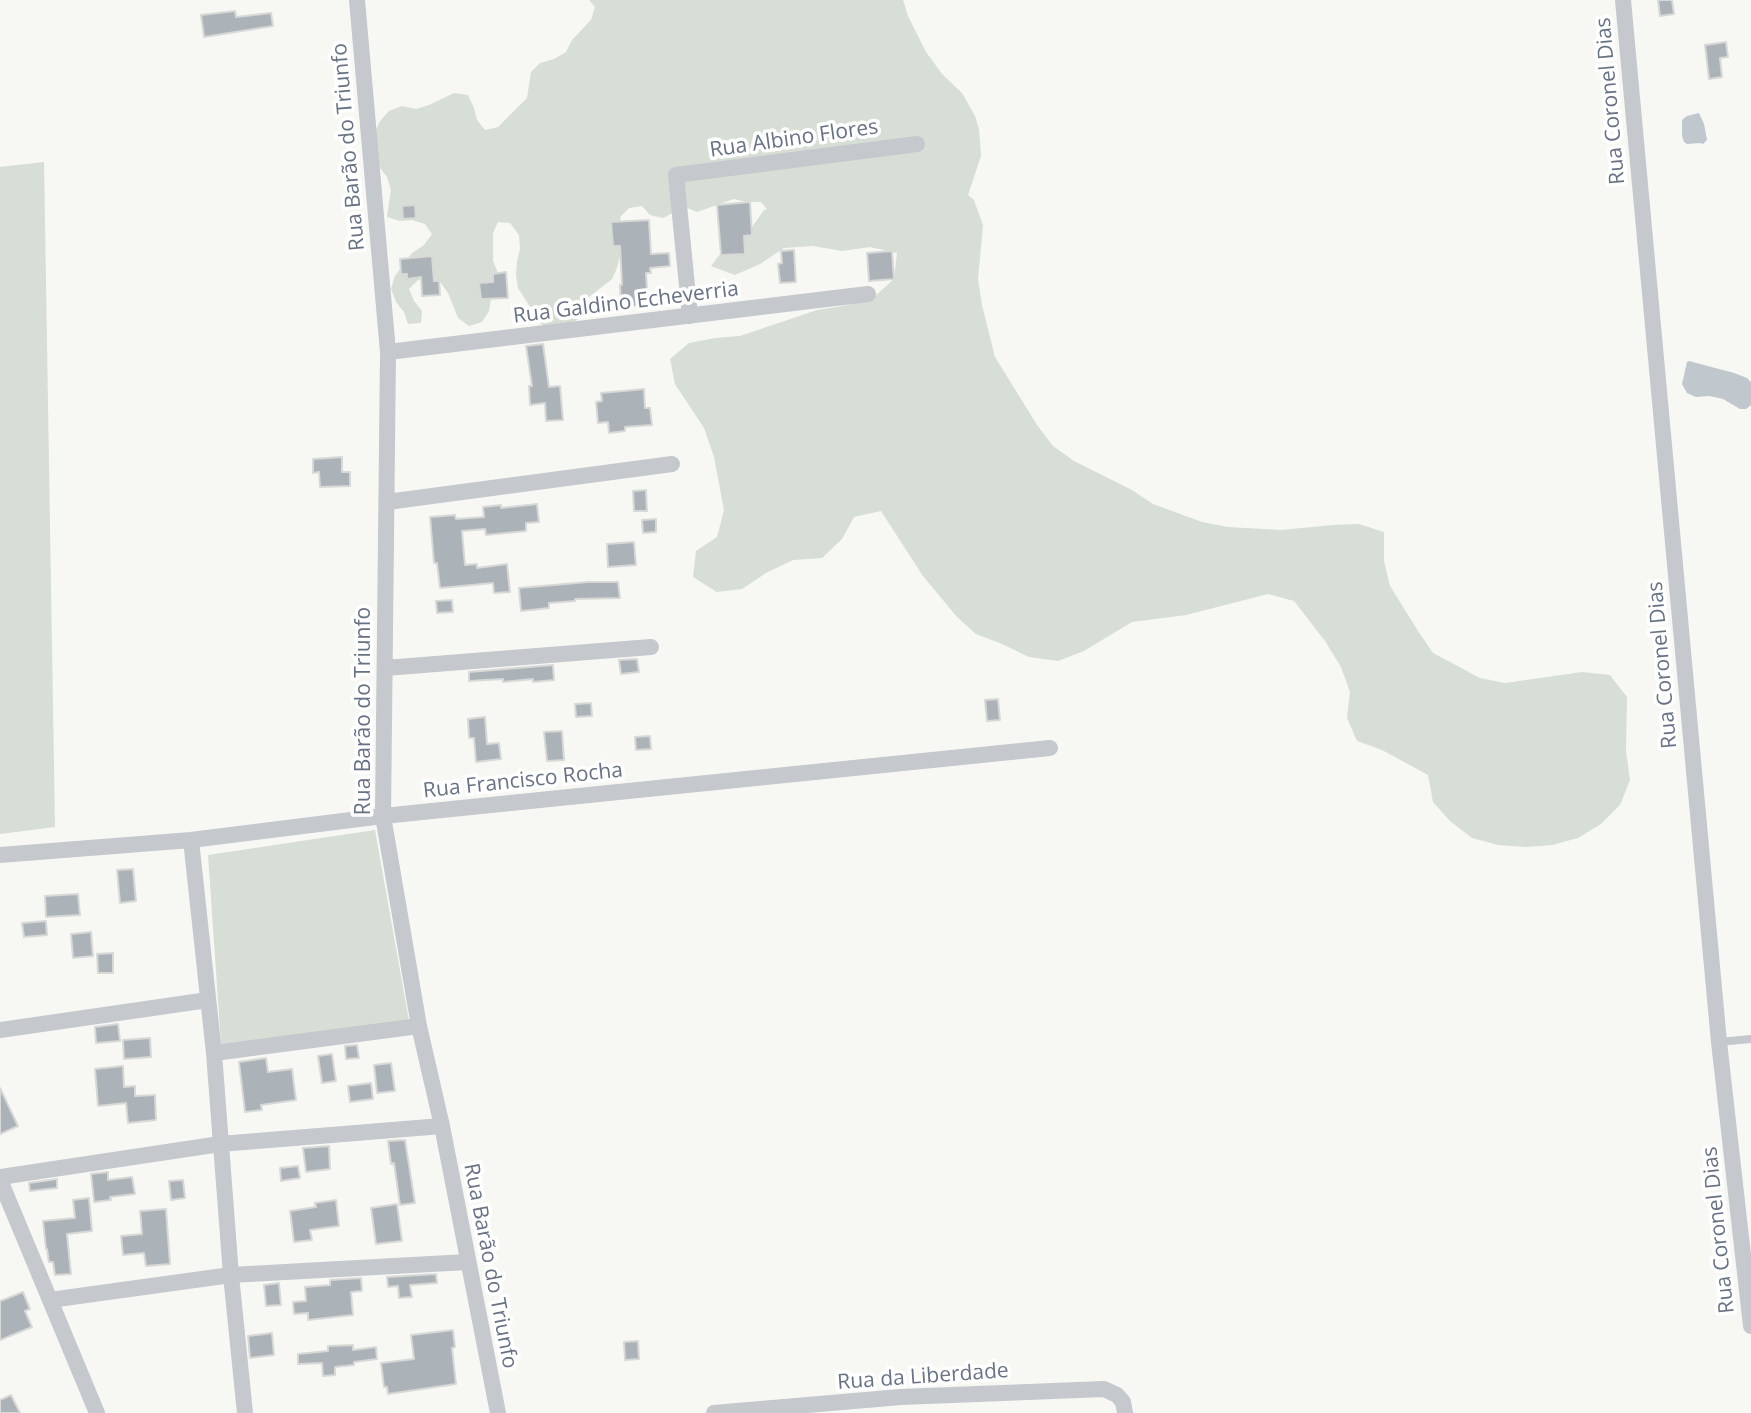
<!DOCTYPE html>
<meta charset="utf-8">
<style>
body{margin:0}
canvas{display:block;background:#f7f7f4}
</style>
<canvas width="1751" height="1413"></canvas>
<script>
const g = document.querySelector('canvas').getContext('2d');
g.lineJoin = 'round';
function fill(path, color) {
  g.fillStyle = color;
  g.fill(path, 'evenodd');
}
function toPath(rows) {
  const path = new Path2D();
  for (const r of rows) {
    path.moveTo(r[0], r[1]);
    for (let i = 2; i < r.length; i += 2) path.lineTo(r[i], r[i + 1]);
  }
  return path;
}
function stroke(path, color, width, dash) {
  g.strokeStyle = color;
  g.lineWidth = width;
  g.lineCap = dash ? 'butt' : 'round';
  g.setLineDash(dash || []);
  g.stroke(path);
}
function label(font, color, halo, rows, align = 'center') {
  g.font = font + ' "Open Sans",sans-serif';
  g.lineWidth = 7;
  g.setLineDash([]);
  g.textBaseline = 'middle';
  g.strokeStyle = halo;
  g.fillStyle = color;
  for (const [text, x, y, turn = 0] of rows) {
    g.save();
    g.translate(x, y);
    g.rotate((+turn || 0) * Math.PI / 180);
    g.textAlign = isNaN(turn) ? turn : align;
    if (halo) g.strokeText(text, 0, 0);
    g.fillText(text, 0, 0);
    g.restore();
  }
}
fill(toPath([
 [589,0,903,0,908,16,926,52,942,74,962,93,975,116,979,129,981,156,968,195,974,200,983,225,978,279,982,305,995,357,1037,425,1053,446,1074,461,1132,490,1153,504,1202,522,1228,527,1281,530,1333,525,1359,524,1384,532,1384,561,1390,586,1418,631,1433,653,1480,678,1505,683,1582,672,1610,675,1627,697,1626,751,1630,780,1620,805,1601,824,1578,838,1552,845,1526,847,1498,845,1472,838,1450,821,1433,802,1428,775,1382,750,1357,741,1347,718,1350,692,1341,667,1325,641,1294,601,1268,594,1186,615,1132,622,1084,651,1058,661,1029,657,1002,644,976,634,957,617,923,576,881,511,854,517,842,539,822,558,793,560,766,573,742,589,717,592,693,577,696,551,717,537,724,510,714,457,704,428,675,384,670,359,689,343,715,338,740,336,817,310,848,305,874,297,894,279,897,253,870,247,842,251,813,246,784,248,760,264,735,275,711,266,727,245,750,230,764,210,767,209,761,202,747,202,734,199,697,212,685,207,663,218,650,215,642,206,629,208,620,217,623,229,623,242,617,268,612,279,589,297,586,310,577,320,565,326,553,330,541,324,518,288,516,275,517,262,520,249,519,235,510,223,498,222,493,233,493,261,498,273,491,298,489,311,482,322,469,326,458,318,448,293,441,283,430,276,418,280,409,289,414,301,422,311,421,323,408,324,404,312,396,302,391,289,395,276,412,253,424,245,432,234,425,224,412,220,400,221,387,217,391,190,387,177,380,168,374,134,380,121,389,111,402,106,416,109,429,105,454,93,468,95,474,108,477,120,485,130,498,127,527,98,531,72,540,63,554,59,566,52,572,40,591,20,595,7],
 [44,162,55,827,0,834,0,167],
 [375,830,409,1021,221,1044,208,855]
]), '#d7ded5');
fill(toPath([
 [1699,113,1704,124,1707,140,1703,144,1700,143,1687,144,1684,142,1682,136,1682,120,1687,116],
 [1689,361,1734,373,1747,378,1751,382,1751,405,1746,409,1740,409,1723,399,1709,396,1696,397,1687,393,1682,384,1687,362]
]), '#c0c7cd');
const building = toPath([
 [1658,0,1672,0,1674,14,1660,16,1658,0],
 [235,11,236,17,271,13,273,26,204,37,201,15,235,11],
 [1726,42,1728,57,1720,58,1722,77,1709,79,1705,45,1726,42],
 [750,202,752,235,744,236,745,254,721,255,717,205,750,202],
 [415,205,416,218,403,219,402,206,415,205],
 [649,220,651,254,669,253,670,266,650,268,651,273,646,273,648,305,621,307,620,285,622,285,620,246,613,246,611,222,649,220],
 [794,250,796,282,780,283,778,264,782,263,781,251,794,250],
 [892,251,894,279,869,281,867,253,892,251],
 [432,256,434,281,439,281,440,295,422,296,421,277,407,279,407,274,401,274,400,259,432,256],
 [506,272,508,298,481,299,479,283,493,282,493,274,506,272],
 [543,344,549,387,560,386,563,420,546,421,545,403,530,405,529,386,532,386,526,346,543,344],
 [644,389,645,408,650,408,652,425,625,427,625,431,609,433,608,422,598,423,596,402,602,401,601,393,644,389],
 [342,457,342,472,350,472,350,486,320,487,319,472,313,473,313,459,342,457],
 [646,490,647,511,634,511,633,491,646,490],
 [537,504,539,522,526,523,526,531,486,535,485,529,462,531,465,565,477,564,477,568,507,564,510,592,494,593,493,583,440,588,437,563,434,563,430,517,455,515,456,519,484,517,483,507,501,505,501,508,537,504],
 [656,519,656,532,643,533,642,520,656,519],
 [634,542,636,565,608,567,607,544,634,542],
 [588,582,618,582,620,598,575,599,575,601,549,603,549,608,521,611,519,588,588,582],
 [452,600,453,612,437,613,436,601,452,600],
 [637,659,639,672,621,674,619,660,637,659],
 [553,665,554,680,533,682,533,679,503,682,503,679,469,681,469,672,553,665],
 [998,699,1000,720,987,721,985,700,998,699],
 [591,703,592,716,576,717,575,704,591,703],
 [485,717,487,744,499,743,501,759,476,762,474,738,469,738,468,719,485,717],
 [562,731,564,760,547,761,544,732,562,731],
 [650,736,651,749,636,750,635,737,650,736],
 [133,869,136,901,120,903,117,870,133,869],
 [78,894,80,915,46,917,45,896,78,894],
 [46,921,47,935,24,937,22,923,46,921],
 [91,932,93,956,73,958,71,934,91,932],
 [113,953,113,973,98,973,97,954,113,953],
 [118,1024,120,1041,96,1043,95,1027,118,1024],
 [150,1038,151,1057,124,1059,123,1040,150,1038],
 [357,1045,359,1058,346,1059,345,1046,357,1045],
 [332,1054,336,1081,322,1083,318,1056,332,1054],
 [266,1058,268,1072,292,1069,296,1100,261,1105,262,1110,245,1112,239,1062,266,1058],
 [391,1063,395,1091,377,1093,374,1065,391,1063],
 [123,1066,124,1087,135,1086,135,1096,155,1095,156,1120,128,1123,126,1103,98,1106,95,1069,123,1066],
 [371,1083,373,1099,350,1102,348,1086,371,1083],
 [0,1088,18,1126,0,1134,0,1088],
 [405,1140,415,1203,400,1205,394,1163,391,1164,388,1141,405,1140],
 [329,1146,330,1169,306,1172,303,1148,329,1146],
 [298,1166,300,1178,281,1181,280,1168,298,1166],
 [108,1172,108,1180,132,1177,135,1194,110,1197,111,1200,94,1202,91,1174,108,1172],
 [57,1179,57,1188,30,1191,29,1183,57,1179],
 [183,1180,185,1198,171,1200,169,1181,183,1180],
 [89,1198,92,1231,67,1234,71,1274,55,1275,53,1262,49,1262,47,1249,46,1249,43,1221,75,1218,73,1200,89,1198],
 [336,1200,339,1226,310,1230,312,1240,294,1242,290,1211,316,1207,315,1203,336,1200],
 [397,1204,402,1241,376,1244,371,1208,397,1204],
 [166,1209,170,1264,146,1266,144,1253,123,1255,121,1236,142,1234,140,1211,166,1209],
 [436,1274,437,1283,410,1285,412,1297,399,1298,398,1286,388,1287,387,1277,436,1274],
 [361,1278,362,1291,351,1292,353,1315,308,1320,308,1313,294,1314,293,1302,306,1301,305,1287,330,1285,330,1280,361,1278],
 [279,1283,281,1305,266,1306,264,1285,279,1283],
 [23,1292,30,1309,25,1311,32,1327,0,1340,0,1301,23,1292],
 [453,1330,455,1347,452,1348,456,1384,388,1394,387,1387,384,1387,381,1363,414,1359,411,1335,453,1330],
 [272,1333,274,1355,250,1358,248,1336,272,1333],
 [638,1341,639,1359,625,1360,624,1342,638,1341],
 [353,1345,353,1350,376,1347,377,1359,354,1362,354,1365,335,1367,335,1375,323,1376,322,1363,298,1364,298,1354,328,1351,328,1346,353,1345],
 [11,1395,20,1413,0,1413,0,1400,11,1395]
]);
fill(building, '#abb2b8');
stroke(building, '#d8d9d7', 2);
stroke(toPath([
 [1719,1042,1751,1039]
]), '#c5c8cc', 8);
stroke(toPath([
 [357,0,388,352,383,816,419,1026,442,1126,498,1413],
 [1623,0,1719,1042,1751,1326],
 [690,316,676,175,917,144],
 [388,352,868,294],
 [387,502,672,464],
 [385,668,651,647],
 [191,840,214,1053,231,1275,245,1413],
 [0,855,191,840,383,816,1050,748],
 [0,1030,208,1000],
 [214,1053,419,1026],
 [0,1177,220,1144,442,1126],
 [0,1180,97,1413],
 [50,1300,231,1275,467,1262],
 [714,1413,901,1397,1104,1389,1117,1395,1123,1402,1125,1413]
]), '#c5c8cc', 16);
label('21px', '#677284', '#fff', [
 ["Rua Coronel Dias",1611,101,-95],
 ["Rua Albino Flores",794,139,-8],
 ["Rua Barão do Triunfo",349,147,-95],
 ["Rua Galdino Echeverria",626,303,-7],
 ["Rua Coronel Dias",1663,665,-95],
 ["Rua Barão do Triunfo",364,711,-90],
 ["Rua Francisco Rocha",523,781,-6],
 ["Rua Coronel Dias",1719,1230,-96],
 ["Rua Barão do Triunfo",490,1266,79],
 ["Rua da Liberdade",923,1377,-4]
]);
</script>
